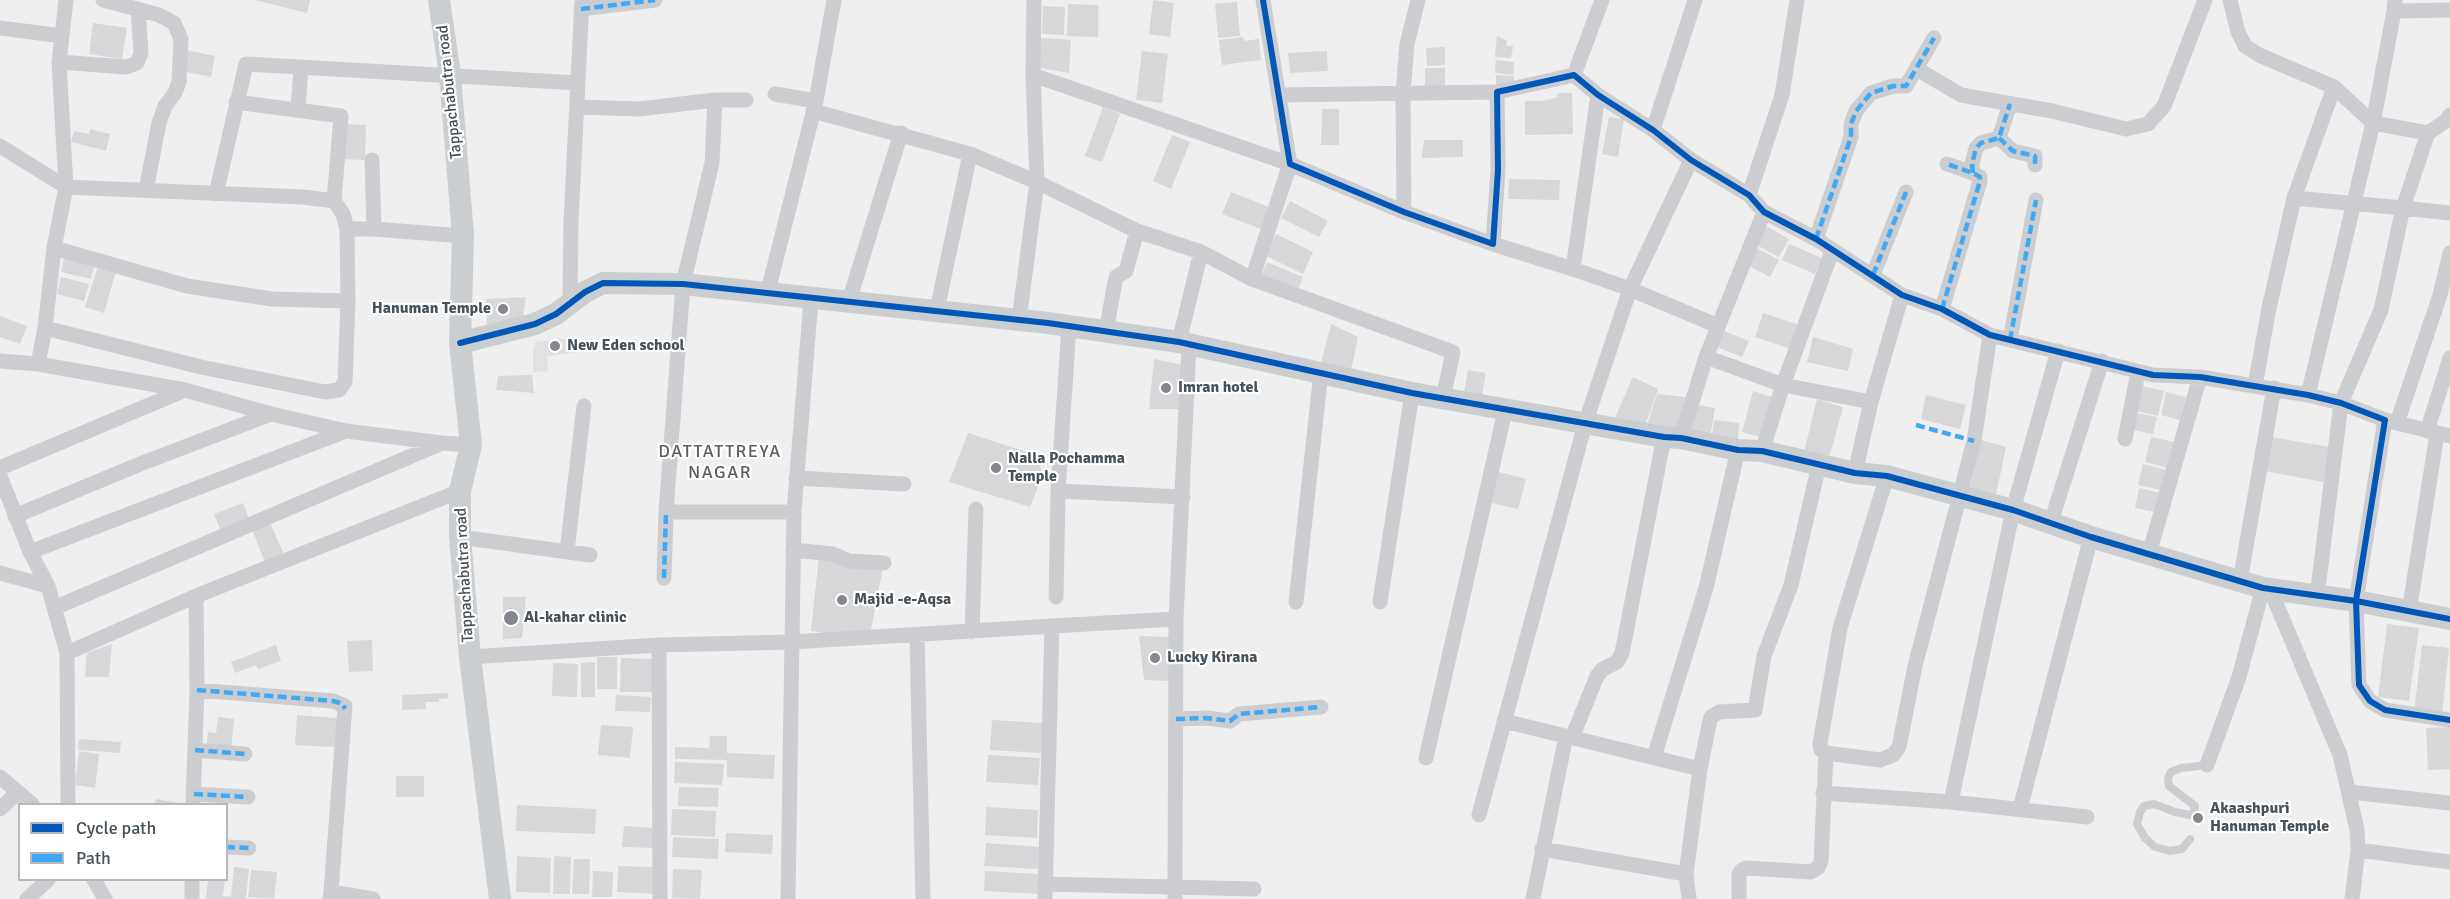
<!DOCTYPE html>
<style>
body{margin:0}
#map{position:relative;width:2450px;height:899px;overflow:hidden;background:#f0efef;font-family:Signika,sans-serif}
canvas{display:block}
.legend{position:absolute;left:18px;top:803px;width:210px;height:78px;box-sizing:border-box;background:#fff;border:2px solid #b5b9bd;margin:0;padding:8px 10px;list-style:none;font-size:18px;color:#47515a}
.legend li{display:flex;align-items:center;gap:12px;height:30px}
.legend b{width:30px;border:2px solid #b5b9bd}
</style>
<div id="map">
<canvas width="2450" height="899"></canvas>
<ul class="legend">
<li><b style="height:8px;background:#0057b8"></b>Cycle path</li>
<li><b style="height:8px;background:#3fa9f5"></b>Path</li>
</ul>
</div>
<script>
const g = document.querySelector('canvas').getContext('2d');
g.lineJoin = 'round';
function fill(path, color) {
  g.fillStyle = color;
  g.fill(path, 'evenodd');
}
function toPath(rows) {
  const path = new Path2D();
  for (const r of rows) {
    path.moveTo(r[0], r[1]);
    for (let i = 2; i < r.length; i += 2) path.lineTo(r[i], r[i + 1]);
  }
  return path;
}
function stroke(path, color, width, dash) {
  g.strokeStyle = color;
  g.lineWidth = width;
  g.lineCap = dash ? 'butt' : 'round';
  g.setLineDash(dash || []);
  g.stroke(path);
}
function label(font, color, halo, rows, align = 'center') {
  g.font = font + ' Signika,sans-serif';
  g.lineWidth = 4.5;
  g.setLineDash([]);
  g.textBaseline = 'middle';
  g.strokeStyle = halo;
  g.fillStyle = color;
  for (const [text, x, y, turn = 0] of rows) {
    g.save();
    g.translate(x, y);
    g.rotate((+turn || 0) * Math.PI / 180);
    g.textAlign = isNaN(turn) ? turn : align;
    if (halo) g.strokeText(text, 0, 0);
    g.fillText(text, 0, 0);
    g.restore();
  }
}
fill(toPath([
 [579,337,582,352,547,356,548,371,533,372,533,351,536,342]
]), '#e2e0e0');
fill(toPath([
 [255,0,310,0,307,13],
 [1153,0,1174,3,1170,37,1149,34],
 [1237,2,1240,36,1218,38,1215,4],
 [1068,4,1098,5,1098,37,1067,36],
 [1043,6,1065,7,1064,35,1042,34],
 [93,23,127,28,122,59,89,54],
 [1497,36,1507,41,1506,46,1513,46,1511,58,1495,57],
 [1243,37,1244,41,1259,39,1261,60,1222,65,1219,40],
 [1041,38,1071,40,1069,73,1039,68],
 [1445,47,1445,65,1427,66,1426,48],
 [186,50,215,56,211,77,182,71],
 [1142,51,1168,54,1162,103,1136,100],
 [1327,51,1328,71,1290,73,1288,53],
 [1496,60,1514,62,1513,75,1495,73],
 [1425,68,1445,68,1445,86,1425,86],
 [1496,75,1514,76,1513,87,1496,86],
 [1559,93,1572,93,1573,134,1525,135,1525,101,1543,101,1557,97],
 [1103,107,1120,114,1102,162,1085,156],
 [1322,109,1339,109,1339,145,1321,145],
 [1609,117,1624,119,1618,157,1602,154],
 [343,124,366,125,365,160,342,159],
 [90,129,110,134,106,151,71,142,74,131,89,134],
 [1172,135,1190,142,1171,189,1153,181],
 [1424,140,1463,140,1463,157,1422,158],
 [1509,179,1560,180,1559,200,1508,199],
 [1231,192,1269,207,1261,229,1222,214],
 [1290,201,1328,221,1319,237,1281,218],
 [1764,225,1789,239,1779,257,1754,244],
 [1276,234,1313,252,1303,274,1266,256],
 [1789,244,1822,258,1815,274,1782,260],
 [1755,247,1779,260,1770,277,1745,264],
 [65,254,95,261,91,279,61,272],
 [1267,262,1303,277,1296,295,1260,279],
 [98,266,116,271,104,313,85,307],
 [61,277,89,284,84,301,57,294],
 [526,297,522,324,487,330,486,299],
 [1763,313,1800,325,1792,349,1755,337],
 [0,316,27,326,20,344,0,337],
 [1331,324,1358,337,1351,371,1321,363],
 [1724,331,1749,341,1742,357,1717,347],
 [1813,337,1853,349,1848,371,1807,362],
 [1154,359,1185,365,1184,409,1149,409],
 [1468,370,1486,373,1481,401,1463,398],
 [532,375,534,393,496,390,498,376],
 [1633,377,1658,389,1645,426,1614,420],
 [2142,386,2164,391,2158,416,2136,411],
 [1753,391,1772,397,1760,437,1742,432],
 [2166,392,2186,397,2180,420,2161,415],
 [1657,394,1686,397,1680,432,1646,428],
 [1926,395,1966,405,1960,429,1921,419],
 [1817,399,1843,407,1830,455,1804,452],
 [1692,404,1715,408,1710,437,1687,433],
 [2137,413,2157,417,2153,434,2133,430],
 [1714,420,1739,423,1738,440,1712,437],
 [968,433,1036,455,1043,474,1030,507,949,482],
 [2151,437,2174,442,2168,468,2145,462],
 [2271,437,2330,447,2323,482,2265,471],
 [1981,440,2006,447,1996,495,1970,488],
 [2143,464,2166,470,2161,490,2138,485],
 [1495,471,1526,479,1518,509,1488,502],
 [2139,488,2160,493,2156,512,2135,508],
 [243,503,251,524,222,534,214,514],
 [269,520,285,557,266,565,251,527],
 [819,556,883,567,870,635,840,635,811,631],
 [503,597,526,597,522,638,503,639],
 [2387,624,2419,628,2409,701,2378,697],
 [1139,636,1172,637,1173,681,1144,680],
 [372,640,373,671,349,672,347,641],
 [112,644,109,677,85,677,87,653],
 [276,645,281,661,258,669,256,665,235,673,231,662],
 [2422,645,2449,648,2442,715,2414,712],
 [597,657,617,657,617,689,597,689],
 [621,658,654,659,653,692,620,692],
 [595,662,595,697,581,697,581,663],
 [553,663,578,664,577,697,552,696],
 [448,693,448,698,439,699,439,702,425,702,426,709,402,710,402,695],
 [616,695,651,697,650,712,615,711],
 [297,715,337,718,335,747,295,745],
 [218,717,234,719,231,750,206,748,208,732,216,733],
 [992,720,1043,723,1041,753,990,750],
 [601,725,633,727,630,758,598,755],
 [2450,727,2450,769,2428,770,2426,728],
 [710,736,727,736,727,753,775,755,774,779,727,777,727,760,675,759,675,747,709,748],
 [79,739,121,742,120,753,78,750],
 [79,751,99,754,95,788,75,785],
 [988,755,1040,758,1038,785,986,782],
 [675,762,724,764,722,785,674,783],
 [396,776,424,776,424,797,396,797],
 [679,787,719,788,718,807,678,806],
 [156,799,180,803,179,804,155,804],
 [517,805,596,809,595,834,516,831],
 [986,807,1038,810,1037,838,985,835],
 [672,809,716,811,715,837,671,835],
 [624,826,654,828,654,848,622,847],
 [726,833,773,835,772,854,725,852],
 [673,837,719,839,718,859,672,857],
 [986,843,1039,847,1038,869,984,866],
 [517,856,551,858,550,893,516,892],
 [554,856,571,857,570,894,553,894],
 [574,859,590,859,589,894,572,894],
 [618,866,655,867,654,894,617,892],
 [234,867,249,869,246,899,206,899,208,880,225,880,223,896,231,897],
 [673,869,702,870,700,899,672,898],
 [251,870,277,872,274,899,248,897],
 [593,871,613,872,612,897,592,897],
 [985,871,1039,874,1038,894,984,891]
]), '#d7d7d9');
stroke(toPath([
 [2190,839,2182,849,2170,851,2155,847,2145,838,2137,824,2140,812,2144,806,2154,804,2175,812,2190,815,2194,812,2195,806,2169,786,2168,778,2171,772,2181,768,2207,765]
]), '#cbcdd0', 8);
stroke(toPath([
 [103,0,159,15,174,23,181,39,179,82,175,93,165,106,159,123,146,190],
 [1263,0,1290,164,1404,212,1493,244,1498,170,1497,92,1574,75,1598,95,1653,130,1691,160,1749,195,1764,212,1816,239,1902,295,1942,309,1990,335,2153,375,2200,377,2308,395,2341,403,2385,420,2356,601,2359,685,2370,701,2385,710,2450,720],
 [2230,0,2238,32,2245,46,2259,55,2334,87,2373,123,2308,395],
 [2395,0,2394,11,2450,10],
 [581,9,655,0],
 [2394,11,2373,123,2428,133],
 [0,28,62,36],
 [59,62,126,67,137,63,141,53,138,9],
 [1917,69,1961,95,2052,111,2126,129,2148,124,2164,106,2205,0],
 [1033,75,1290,164,1252,279],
 [1574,75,1602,0],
 [775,94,816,101],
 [1279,95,1497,92],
 [236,102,341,116,334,201],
 [577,107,639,109,715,100,746,100],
 [298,109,301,68],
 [813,111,970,154,1037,182,1137,231,1201,252,1252,279,1453,352,1443,398],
 [2450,115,2446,121,2428,133,2403,208,2450,213],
 [1653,130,1695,0],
 [1999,138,2013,151,2035,156,2035,165],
 [0,146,66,187,54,248,45,328,38,364],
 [372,160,374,229],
 [1973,173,1972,164,1976,148,1981,143,1999,138,2010,104],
 [216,194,246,64,578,83],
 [1749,195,1782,95,1797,0],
 [2294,198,2403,208,2381,310,2341,403,2317,597],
 [1404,212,1403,93,1407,44,1418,0],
 [347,229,374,229,463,236],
 [1816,239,1851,137,1851,124,1856,111,1871,93,1893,86,1906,86,1934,38],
 [1493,244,1573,269,1598,95],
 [54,248,187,286,272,299,348,301],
 [1573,269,1630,289,1718,326],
 [1873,275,1906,192],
 [767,295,816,101,834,0],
 [849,301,901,133],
 [570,302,571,222,582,0],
 [1942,309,1980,181,1980,177,1973,173,1947,164],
 [937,310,970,154],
 [1019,320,1037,182,1033,75,1034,0],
 [45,328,201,367,325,392,339,390,345,382,348,301,347,229,343,214,334,201,303,197,66,187,59,62,66,0],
 [1106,331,1116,277,1126,271,1137,231],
 [2010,340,2036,200],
 [1179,342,1201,252],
 [2058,351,2013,510,1951,802,2087,817],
 [1706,357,1783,385,1871,402],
 [0,361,38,364,185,390,0,468],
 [2255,386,2269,308,2294,198,2334,87],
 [185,390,271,414,346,431,442,443,471,445],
 [2389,421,2450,436],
 [2397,423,2440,295,2450,253],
 [2427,431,2450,358],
 [1681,438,1706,357,1764,212],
 [2125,439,2138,372],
 [1762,451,1783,385,1832,251],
 [1855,473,1871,402,1902,295],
 [0,476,30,552,48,586,67,653,68,804],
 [796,478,904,484],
 [1058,491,1183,497],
 [666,512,794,512],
 [15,516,140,464,271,414],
 [2051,522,2102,361],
 [460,537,590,555],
 [793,550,833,554,849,561,884,563],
 [567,551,584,406],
 [30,552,346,431],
 [2149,554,2200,377],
 [0,573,48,586],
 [664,578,666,512,683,284,712,163,715,100],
 [2240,581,2274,388],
 [2270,589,2340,755,2357,830,2358,850,2352,899],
 [1056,597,1058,491,1069,326],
 [1296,602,1321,372],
 [1380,602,1412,393],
 [54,608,442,443],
 [2409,612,2437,434],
 [972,632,976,509],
 [917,635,923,899],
 [659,645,660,899],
 [67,653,196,596,460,491],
 [470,657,659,645,792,642,1052,626],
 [197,690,333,701,345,706,331,892],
 [1176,719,1207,718,1230,721,1239,714,1321,707],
 [1504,721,1700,769],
 [1572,738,1597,676,1603,669,1617,662,1622,653,1664,437],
 [195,750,245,754],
 [1826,753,1880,760,1893,755,1899,747,1915,666,1974,441,1990,335],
 [1654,757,1706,588,1738,450],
 [1426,758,1505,411],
 [2207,765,2239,677,2263,588],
 [0,777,32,804],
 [2350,792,2450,803],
 [1823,793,1951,802],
 [194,794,248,797],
 [193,804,197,690,196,596],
 [0,809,18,792],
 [2020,809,2091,537],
 [1479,815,1585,424,1630,289,1691,160],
 [226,847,249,848],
 [1542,849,1686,874],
 [2358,850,2450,862],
 [94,880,105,899],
 [192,880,192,899],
 [1045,884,1254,889],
 [27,899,48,880],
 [330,899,331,892,373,899],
 [788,899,794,512,811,299],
 [1045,899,1052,626,1176,619,1189,345],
 [1175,899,1176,619],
 [1533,899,1566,736],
 [1689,899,1686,874,1700,769,1709,725,1711,717,1719,712,1755,710,1764,656,1791,585,1819,465],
 [1739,899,1739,874,1742,870,1747,868,1810,872,1818,868,1821,861,1826,753,1821,750,1820,744,1840,628,1887,476]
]), '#cbcdd0', 15);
stroke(toPath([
 [439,0,450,75,463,236,460,343,471,445,460,491,460,537,470,657,500,899],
 [460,343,535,324,556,314,585,292,603,283,683,284,1048,323,1179,342,1412,393,1664,437,1681,438,1738,450,1762,451,1855,473,1887,476,2013,510,2091,537,2263,588,2356,601,2450,619]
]), '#cbced0', 22);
stroke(toPath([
 [581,9,655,0],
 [1999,138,2013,151,2035,156,2035,165],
 [1973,173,1972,164,1976,148,1981,143,1999,138,2010,104],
 [1816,239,1851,137,1851,124,1856,111,1871,93,1893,86,1906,86,1934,38],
 [1873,275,1906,192],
 [1942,309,1980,181,1980,177,1973,173,1947,164],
 [2010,340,2036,200],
 [1916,425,1974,441],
 [664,578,666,512],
 [197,690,333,701,343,704,345,709],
 [1176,719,1207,718,1230,721,1239,714,1321,707],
 [195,750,245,754],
 [194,794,248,797],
 [226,847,249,848]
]), '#3fa9f5', 4.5, [9, 4.5]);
stroke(toPath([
 [1263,0,1290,164,1404,212,1493,244,1498,170,1497,92,1574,75,1598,95,1653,130,1691,160,1749,195,1764,212,1816,239,1902,295,1942,309,1990,335,2153,375,2200,377,2308,395,2341,403,2385,420,2356,601,2359,685,2370,701,2385,710,2450,720],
 [460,343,535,324,556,314,585,292,603,283,683,284,1048,323,1179,342,1412,393,1664,437,1681,438,1738,450,1762,451,1855,473,1887,476,2013,510,2091,537,2263,588,2356,601,2450,619]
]), '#0057b8', 6);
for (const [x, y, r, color] of [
 [503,309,6,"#82888e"],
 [555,346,6,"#82888e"],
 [1166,388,6,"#82888e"],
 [996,468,6,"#82888e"],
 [842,600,6,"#82888e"],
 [511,618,8,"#82888e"],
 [1155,658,6,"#82888e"],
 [2198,818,6,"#82888e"]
]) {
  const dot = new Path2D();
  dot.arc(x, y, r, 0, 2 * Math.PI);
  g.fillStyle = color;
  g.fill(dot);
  stroke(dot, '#fff', 2);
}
label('16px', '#47515a', '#fff', [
 ["Tappachabutra road",450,92,-96],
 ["Tappachabutra road",465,575,-93]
]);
label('bold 16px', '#47515a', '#fff', [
 ["Hanuman Temple",491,309,"right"],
 ["New Eden school",567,346],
 ["Imran hotel",1178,388],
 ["Nalla Pochamma",1008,459],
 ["Temple",1008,477],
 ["Majid -e-Aqsa",854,600],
 ["Al-kahar clinic",524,618],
 ["Lucky Kirana",1167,658],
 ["Akaashpuri",2210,809],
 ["Hanuman Temple",2210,827]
], 'left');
g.letterSpacing = '1.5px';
label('18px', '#5b5e63', '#fff', [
 ["DATTATTREYA",720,452],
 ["NAGAR",720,473]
]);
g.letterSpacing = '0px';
</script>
